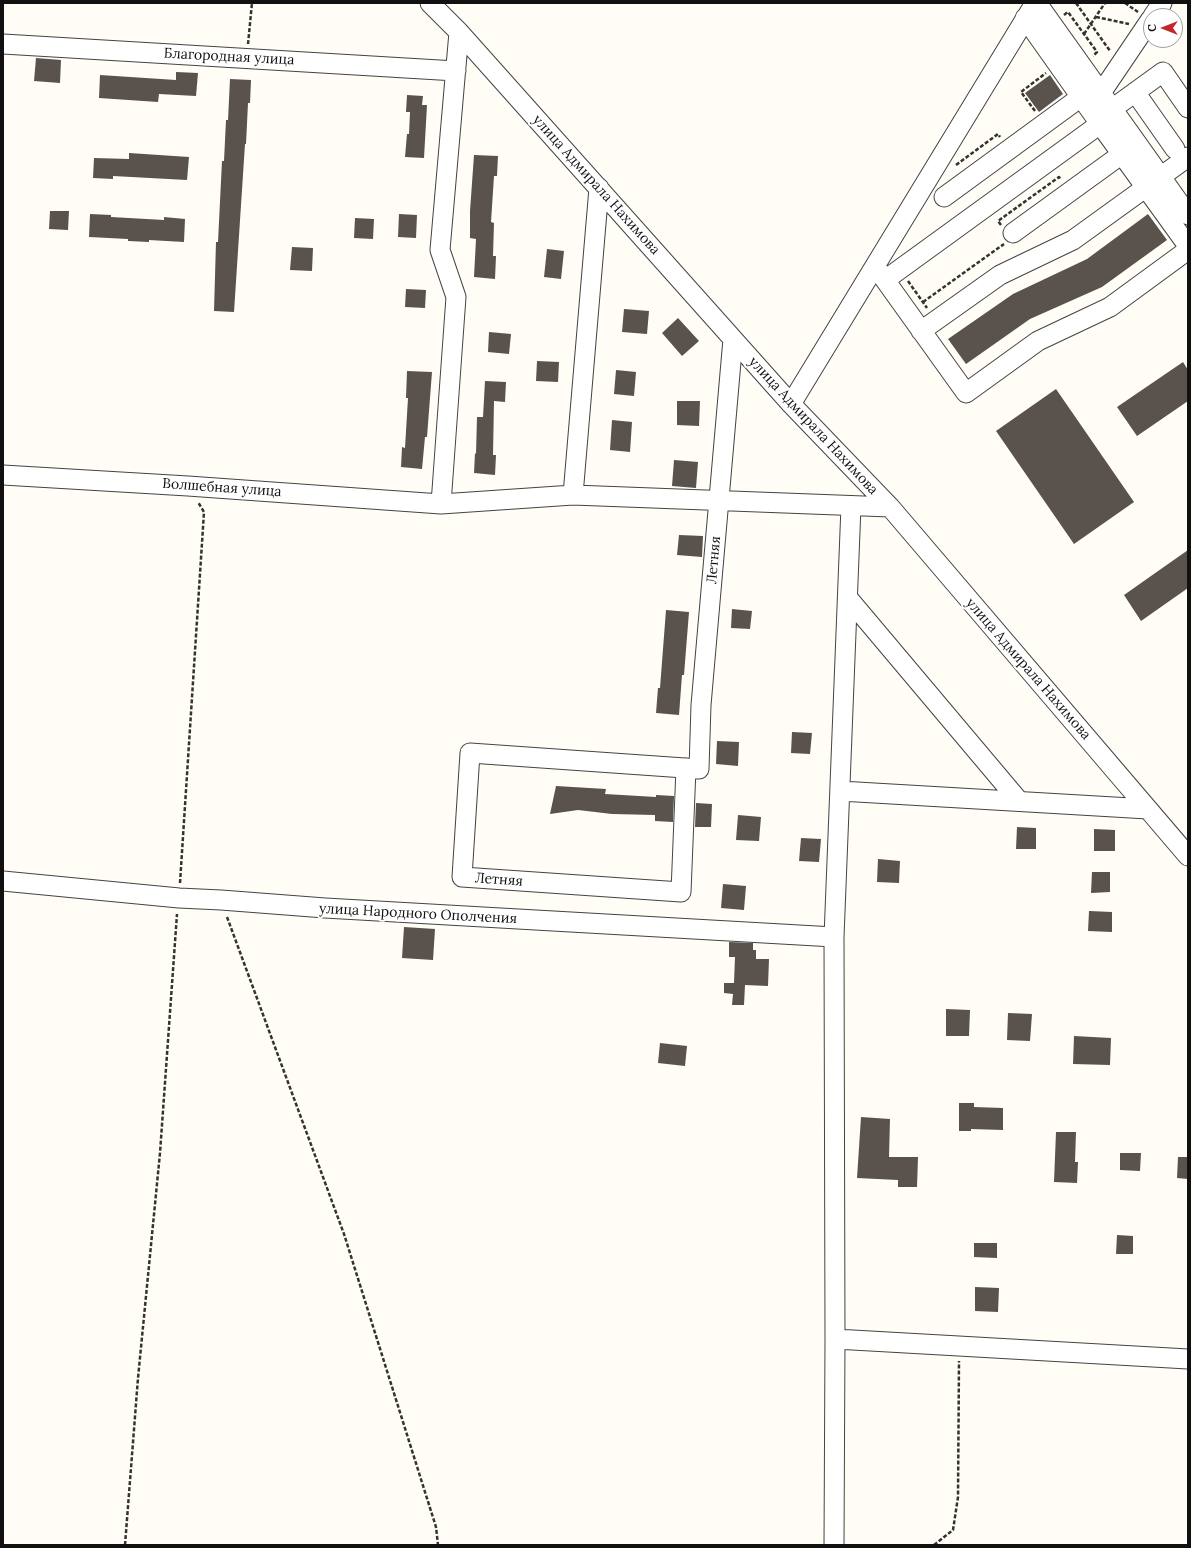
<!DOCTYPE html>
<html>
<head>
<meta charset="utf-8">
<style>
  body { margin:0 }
  #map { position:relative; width:1191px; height:1548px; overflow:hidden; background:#fffdf5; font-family:Lora,serif }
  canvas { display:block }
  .frame { position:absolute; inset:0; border:4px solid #111; pointer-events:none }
  .north { position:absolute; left:1143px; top:8px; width:40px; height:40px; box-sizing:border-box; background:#fff; border:1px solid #a0a0a0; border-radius:50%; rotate:270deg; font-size:11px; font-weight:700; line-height:16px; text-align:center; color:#111 }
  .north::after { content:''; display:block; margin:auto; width:14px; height:18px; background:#c4262e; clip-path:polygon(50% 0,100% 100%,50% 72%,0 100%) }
</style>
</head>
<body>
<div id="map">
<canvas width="1191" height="1548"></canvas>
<div class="frame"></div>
<div class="north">С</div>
</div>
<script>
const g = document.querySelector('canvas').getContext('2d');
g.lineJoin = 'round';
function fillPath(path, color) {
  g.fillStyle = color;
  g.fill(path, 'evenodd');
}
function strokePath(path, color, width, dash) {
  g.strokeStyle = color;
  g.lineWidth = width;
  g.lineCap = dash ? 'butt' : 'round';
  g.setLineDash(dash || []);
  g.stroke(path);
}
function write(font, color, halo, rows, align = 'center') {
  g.font = font + ' Lora,serif';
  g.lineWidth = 4;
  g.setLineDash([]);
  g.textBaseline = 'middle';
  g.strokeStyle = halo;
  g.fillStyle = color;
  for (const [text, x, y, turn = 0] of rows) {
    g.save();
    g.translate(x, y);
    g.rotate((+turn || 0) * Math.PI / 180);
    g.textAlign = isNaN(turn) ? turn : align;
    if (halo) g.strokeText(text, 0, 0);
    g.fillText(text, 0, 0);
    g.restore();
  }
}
fillPath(new Path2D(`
  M 36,58 L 61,60 L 60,83 L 34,81 Z
  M 176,72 L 198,73 L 196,96 L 159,94 L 158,102 L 99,98 L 100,75 L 176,80 Z
  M 1050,75 L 1063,94 L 1039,112 L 1025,93 Z
  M 230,79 L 251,80 L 250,103 L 248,103 L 246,144 L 245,144 L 234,312 L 214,311 L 216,242 L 218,242 L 222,161 L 224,161 L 226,120 L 228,120 Z
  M 407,95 L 423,96 L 422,105 L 427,105 L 424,158 L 405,157 L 407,134 L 409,134 L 410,112 L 406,112 Z
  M 129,153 L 189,157 L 187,180 L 113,176 L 113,179 L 93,178 L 94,158 L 129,159 Z
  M 474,155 L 498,156 L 497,176 L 494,176 L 491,222 L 494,223 L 493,256 L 496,256 L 495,279 L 474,277 L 476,239 L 470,238 L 470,211 Z
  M 50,211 L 69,211 L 68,230 L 49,229 Z
  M 90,214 L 111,215 L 111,217 L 164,220 L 164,217 L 185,219 L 184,242 L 149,240 L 149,242 L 128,241 L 128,239 L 89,237 Z
  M 399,214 L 417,215 L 416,238 L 398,237 Z
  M 1148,214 L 1167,240 L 1102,287 L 1030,319 L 966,364 L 948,339 L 1013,294 L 1087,259 Z
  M 355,218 L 374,219 L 373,239 L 354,238 Z
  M 292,247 L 313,248 L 312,271 L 290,270 Z
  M 547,249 L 564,251 L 561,279 L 544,277 Z
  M 406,289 L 426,290 L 425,308 L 405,307 Z
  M 624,309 L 649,311 L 647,334 L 622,332 Z
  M 678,318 L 699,341 L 682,356 L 662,333 Z
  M 489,332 L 511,334 L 509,354 L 488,352 Z
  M 537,361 L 559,362 L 558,382 L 536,381 Z
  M 1183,362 L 1188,370 L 1188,401 L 1137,436 L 1117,407 Z
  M 616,370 L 636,372 L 634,396 L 614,394 Z
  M 407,371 L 432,372 L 427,437 L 425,437 L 422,469 L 401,467 L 402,447 L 405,448 L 408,398 L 406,398 Z
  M 485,381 L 506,382 L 505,402 L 494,401 L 493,455 L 496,455 L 495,475 L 474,473 L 475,453 L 476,454 L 477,417 L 483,417 Z
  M 1056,389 L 1134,502 L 1074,544 L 996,431 Z
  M 677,401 L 700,401 L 699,426 L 677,425 Z
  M 612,420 L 632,422 L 630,452 L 610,450 Z
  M 674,460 L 698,462 L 696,488 L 672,486 Z
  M 679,535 L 703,536 L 702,557 L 677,555 Z
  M 1188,550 L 1188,588 L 1141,621 L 1124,595 Z
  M 732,609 L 752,611 L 750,629 L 731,628 Z
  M 666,610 L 689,612 L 684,675 L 682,675 L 679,715 L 656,713 L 658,688 L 660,688 Z
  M 792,732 L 812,733 L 810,754 L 791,753 Z
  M 717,741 L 739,742 L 738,766 L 716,764 Z
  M 556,786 L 606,789 L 605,794 L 656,797 L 656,795 L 674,796 L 673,822 L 655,821 L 655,815 L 612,814 L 578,810 L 550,814 Z
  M 696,803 L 712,804 L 711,827 L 695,827 Z
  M 738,815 L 761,817 L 759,841 L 736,840 Z
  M 1017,827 L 1036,828 L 1036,849 L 1016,849 Z
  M 1094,829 L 1115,830 L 1115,851 L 1094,851 Z
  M 801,838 L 821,839 L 819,862 L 799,861 Z
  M 878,859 L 900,861 L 899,883 L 877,882 Z
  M 1092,872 L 1110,872 L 1110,892 L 1091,893 Z
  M 723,884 L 746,886 L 744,910 L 721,908 Z
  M 1089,911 L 1112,912 L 1112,932 L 1088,931 Z
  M 404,927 L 435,929 L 433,960 L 402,958 Z
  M 729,942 L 753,943 L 753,950 L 756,950 L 756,959 L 769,959 L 768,986 L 745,985 L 744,1005 L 732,1005 L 733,994 L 724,993 L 724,983 L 734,983 L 735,957 L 729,957 Z
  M 946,1009 L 970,1010 L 969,1036 L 946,1036 Z
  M 1008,1013 L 1032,1014 L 1030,1041 L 1007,1040 Z
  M 1074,1036 L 1111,1038 L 1110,1065 L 1073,1064 Z
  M 660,1043 L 687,1046 L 685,1066 L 658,1063 Z
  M 959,1103 L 974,1103 L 974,1107 L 1003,1108 L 1003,1130 L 971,1129 L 971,1131 L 959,1131 Z
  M 861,1117 L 890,1119 L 889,1157 L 918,1157 L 917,1187 L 898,1187 L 898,1180 L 857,1178 Z
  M 1056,1132 L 1076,1132 L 1075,1162 L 1078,1162 L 1077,1183 L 1054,1182 Z
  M 1120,1153 L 1141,1153 L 1140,1171 L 1120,1170 Z
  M 1178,1157 L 1188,1157 L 1188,1179 L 1177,1178 Z
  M 1117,1235 L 1133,1236 L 1133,1254 L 1116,1254 Z
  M 974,1243 L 997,1243 L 997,1258 L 974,1257 Z
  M 975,1287 L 999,1288 L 998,1312 L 975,1311 Z`), '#5a524d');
const minor = new Path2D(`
  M 430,3 L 459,32 L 791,404 L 890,507 L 1188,856
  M 1037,3 L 1188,215
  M 1153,16 L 1162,3
  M 1025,18 L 1100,124
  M 3,44 L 456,71
  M 1135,92 L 1175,149
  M 1101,93 L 1151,19
  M 1112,109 L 1163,72 L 1188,108
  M 944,197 L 1096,86
  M 1013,233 L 1122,154
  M 875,266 L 966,393 L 1038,341 L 1110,307 L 1188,250
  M 885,280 L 1100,124 L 1188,246
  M 921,331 L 1000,275 L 1073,240 L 1188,157
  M 791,404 L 1035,3
  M 3,475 L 188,486 L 441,504 L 573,495 L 890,507
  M 573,495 L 599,188
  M 441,504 L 456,297 L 440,250 L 459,32
  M 848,598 L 1019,801
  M 686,768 L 681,892 L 462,877 L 470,753 L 699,769 L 701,705 L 733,339
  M 840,791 L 1148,809
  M 3,881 L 179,898 L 221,900 L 325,908 L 834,937
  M 835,1339 L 1188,1359
  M 834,1545 L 835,1339 L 834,937 L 851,506`);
strokePath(minor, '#444', 21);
strokePath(new Path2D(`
  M 1076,3 L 1110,51
  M 1125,3 L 1138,12
  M 1064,15 L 1068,12 L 1097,52 L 1093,56
  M 1096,17 L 1129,24
  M 1084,34 L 1105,3
  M 248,44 L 252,3
  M 1035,111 L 1021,92 L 1046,73
  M 956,165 L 998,134 L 1000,137
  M 1001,225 L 998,221 L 1059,177 L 1061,180
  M 908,281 L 927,308
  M 923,302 L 1004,244
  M 180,883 L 204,512 L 198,502
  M 227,917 L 344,1234 L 436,1527 L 438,1545
  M 125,1545 L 138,1378 L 160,1153 L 177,914
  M 934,1545 L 953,1530 L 958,1497 L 959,1361`), '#333', 2.5, [4, 2]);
strokePath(minor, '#fff', 19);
write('14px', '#111', '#fff', [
  ["Благородная улица",229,57,3],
  ["улица Адмирала Нахимова",596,185,48],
  ["улица Адмирала Нахимова",813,426,47],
  ["Волшебная улица",222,488,4],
  ["Летняя",714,560,-85],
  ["улица Адмирала Нахимова",1028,669,49],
  ["Летняя",499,880,4],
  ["улица Народного Ополчения",418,914,3]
]);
</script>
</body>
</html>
